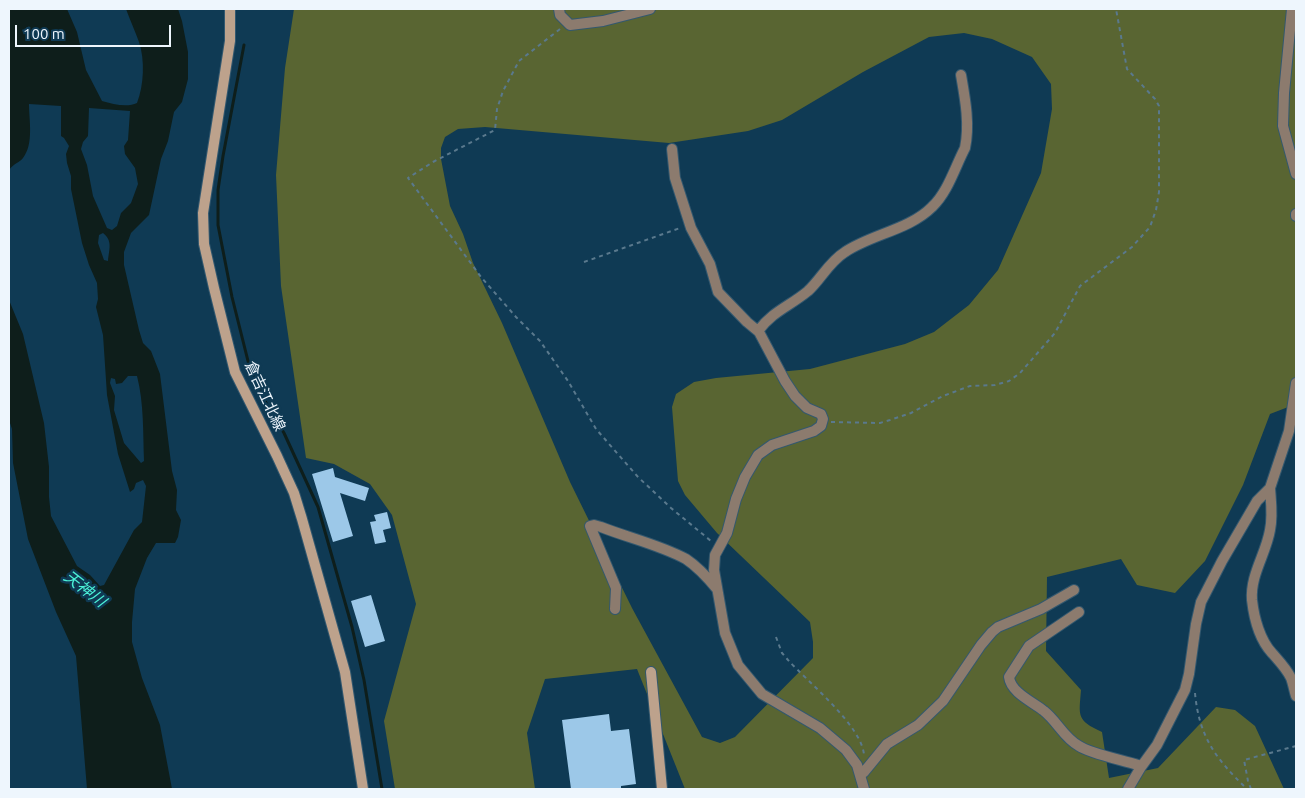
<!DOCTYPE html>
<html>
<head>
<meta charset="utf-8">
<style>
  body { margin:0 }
  #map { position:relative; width:1305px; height:798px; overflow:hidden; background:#0f3a54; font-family:Ubuntu,sans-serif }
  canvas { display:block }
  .frame { position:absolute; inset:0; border:10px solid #eef6fd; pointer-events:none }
  .scale { position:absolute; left:15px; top:25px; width:156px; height:22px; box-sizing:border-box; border:2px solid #eef6fd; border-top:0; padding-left:6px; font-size:15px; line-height:18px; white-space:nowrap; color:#eef6fd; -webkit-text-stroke:4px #0f3a54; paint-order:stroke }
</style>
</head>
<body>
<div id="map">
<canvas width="1305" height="798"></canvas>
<div class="frame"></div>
<div class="scale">100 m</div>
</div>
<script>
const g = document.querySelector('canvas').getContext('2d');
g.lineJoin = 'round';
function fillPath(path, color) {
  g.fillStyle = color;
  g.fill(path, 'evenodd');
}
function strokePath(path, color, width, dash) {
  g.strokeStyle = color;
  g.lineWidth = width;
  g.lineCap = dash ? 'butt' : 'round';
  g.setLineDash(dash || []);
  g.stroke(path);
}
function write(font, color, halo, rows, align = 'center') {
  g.font = font + ' Ubuntu,"Noto Sans JP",sans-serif';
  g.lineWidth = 5;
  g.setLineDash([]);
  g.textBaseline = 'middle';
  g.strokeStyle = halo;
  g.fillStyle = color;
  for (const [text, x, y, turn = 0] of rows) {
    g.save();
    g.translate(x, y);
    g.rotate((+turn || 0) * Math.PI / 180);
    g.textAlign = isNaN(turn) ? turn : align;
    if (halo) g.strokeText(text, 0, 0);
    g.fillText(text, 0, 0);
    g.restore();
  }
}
fillPath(new Path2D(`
  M 294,9 L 1296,9 L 1296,404 L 1270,414 L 1243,485 L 1205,561 L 1175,593 L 1137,585 L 1121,559 L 1047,577 L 1046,651 L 1081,690 C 1079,716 1076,720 1102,732 L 1109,778 L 1158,768 L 1216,707 L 1235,710 L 1255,726 L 1284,789 L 685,789 L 637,669 L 545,679 L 527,733 L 535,789 L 395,789 L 384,721 L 416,604 L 392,515 L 370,484 L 334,464 L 306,458 L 281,286 L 276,175 L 285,68 ZM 964,33 L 992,39 L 1032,57 L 1051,84 L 1052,109 L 1041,173 L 998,270 L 969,305 L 934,332 L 905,344 L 810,369 L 716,378 L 694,382 L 676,394 L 672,407 L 678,481 L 685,495 L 717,533 L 810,622 L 813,642 L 813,658 L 735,737 L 720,743 L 702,737 L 632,608 L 570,482 L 502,323 L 473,263 L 463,234 L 450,206 L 441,159 L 441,148 L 445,137 L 458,129 L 485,127 L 669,143 L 748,131 L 782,120 L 863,72 L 929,37 Z`), '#596532');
fillPath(new Path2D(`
  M 9,9 L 67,9 L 77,32 L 86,70 L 102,101 C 113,104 127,108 137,103 C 144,85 145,60 139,42 C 135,31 130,20 126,9 L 178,9 L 182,21 L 188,52 L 188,79 L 182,102 L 174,112 L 168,141 L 161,159 L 149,215 L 131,233 L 124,252 L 124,265 L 139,330 L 143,343 L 151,351 L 160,374 L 172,471 L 177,490 L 176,510 L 181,520 L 178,537 L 175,543 L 156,543 L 147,558 L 135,589 L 132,622 L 132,642 L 142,678 L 160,725 L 172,789 L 87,789 L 76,656 L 56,612 L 28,539 L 13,463 L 12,429 L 9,420 L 9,300 L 23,334 L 44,423 L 49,467 L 49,497 L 51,516 L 77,566 L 90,575 L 100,586 L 104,585 L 134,530 L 142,522 L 146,486 L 143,480 L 136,483 L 134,489 L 130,492 L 118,454 L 107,395 L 103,335 L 96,307 L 98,299 L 97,283 L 89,265 L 82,243 L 71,189 L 71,176 L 67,163 L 66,154 L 69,146 L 64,138 L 61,136 L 61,106 L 29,104 C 29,120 34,144 23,158 C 19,163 14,163 9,170 ZM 89,108 L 130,111 L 128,140 L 124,146 L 125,154 L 135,168 L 138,184 L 131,203 L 121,213 L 117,226 L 112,230 L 107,228 L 93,196 L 87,165 L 81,149 L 83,142 L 88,136 ZM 103,233 C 113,241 109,249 108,261 L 104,260 L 98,243 L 99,235 ZM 128,376 L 137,376 C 144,403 143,433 144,461 L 141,463 L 124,443 L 114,410 L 115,396 L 110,383 L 111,378 L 115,379 L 116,384 L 122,383 Z`), '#0e1e1b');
strokePath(new Path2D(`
  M 244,45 L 223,156 L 218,190 L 218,225 L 232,297 L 249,365 L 266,403 L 284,433 L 318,507 L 352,627 L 364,680 L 382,789`), '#0e1e1b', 3);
fillPath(new Path2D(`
  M 333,468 L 335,477 L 369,488 L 365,501 L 340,493 L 353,536 L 333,542 L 312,474 Z
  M 387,512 L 391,528 L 383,530 L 386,542 L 375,544 L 370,522 L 376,521 L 374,515 Z
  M 371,595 L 385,641 L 365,647 L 351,601 Z
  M 609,714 L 611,731 L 629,729 L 636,784 L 621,786 L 621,789 L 571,789 L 562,720 Z`), '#9cc8e8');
const street = new Path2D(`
  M 559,9 L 560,15 L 570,25 L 603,21 L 650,9
  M 1292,9 L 1284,93 L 1283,126 L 1296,174
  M 672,149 L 675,178 L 691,228 L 710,264 L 718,292 L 747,322 L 759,332 L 785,381 L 795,396 L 807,408 L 821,414 L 823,419 L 821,426 L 814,431 L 772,445 L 758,455 L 745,477 L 736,499 L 727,533 L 715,555 L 714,570 L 725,633 L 738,665 L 762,694 L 820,728 L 846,750 L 857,765 L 864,789
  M 1296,214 L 1296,216
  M 758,331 C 773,311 790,306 808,291 C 821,279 829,262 845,252 C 872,234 909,230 932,207 C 948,192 955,167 965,148 C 970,124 965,98 961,75
  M 1270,488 C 1271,502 1273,516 1270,530 C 1266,554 1250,575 1252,600 C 1254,618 1260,640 1272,653 C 1279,661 1286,668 1291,678 C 1293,683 1294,690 1296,696
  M 615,609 L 616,588 L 590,526 L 594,525 L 601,527 C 629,538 660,545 686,559 C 698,567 708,578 717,589
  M 1079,612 L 1029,646 L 1009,677 C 1011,693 1033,702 1044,711 C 1057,721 1064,738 1079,746 C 1091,754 1123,760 1138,765 L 1141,767
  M 861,774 L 864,772 L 887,744 L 918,725 L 943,701 L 981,645 L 992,632 L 998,627 L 1041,609 L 1074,590
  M 1128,789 L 1141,767 L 1157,745 L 1185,690 L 1189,674 L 1196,624 L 1201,602 L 1222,561 L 1257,501 L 1270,488 L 1289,431 L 1296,383`);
const secondary = new Path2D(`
  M 230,9 L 230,41 L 203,213 L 204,244 L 214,288 L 235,372 L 277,456 L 294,493 L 302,519 L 345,672 L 363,789
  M 651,672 L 662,789`);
strokePath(street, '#33586f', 12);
strokePath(secondary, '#33586f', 12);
strokePath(new Path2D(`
  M 560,29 L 519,61 L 503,91 L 497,109 L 495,130 L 433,162 L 408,178 L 481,277 L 516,317 L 540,341 L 568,381 L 596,429 L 638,477 L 671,508 L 711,541
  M 584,262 L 680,228
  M 831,422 L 880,423 L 890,420 L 911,413 L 943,396 L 970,386 L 995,385 L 1009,381 L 1020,373 L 1055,333 L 1080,286 L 1132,247 L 1150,227 L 1156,210 L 1159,192 L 1159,106 L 1155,99 L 1127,69 L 1116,9
  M 776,637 L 782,653 L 788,660 C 808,682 862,726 864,755
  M 1195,693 C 1199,737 1216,759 1247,789
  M 1251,789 L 1248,781 L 1244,760 L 1296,746`), '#5a798d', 2, [4, 4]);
strokePath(street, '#8c7b6e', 10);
strokePath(secondary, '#bda28c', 10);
write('15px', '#eef6fd', '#0f3a54', [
  ["倉吉江北線",265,396,65]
]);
write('italic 16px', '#4bf1d7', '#0f3a54', [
  ["天神川",85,589,38]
]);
</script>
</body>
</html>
